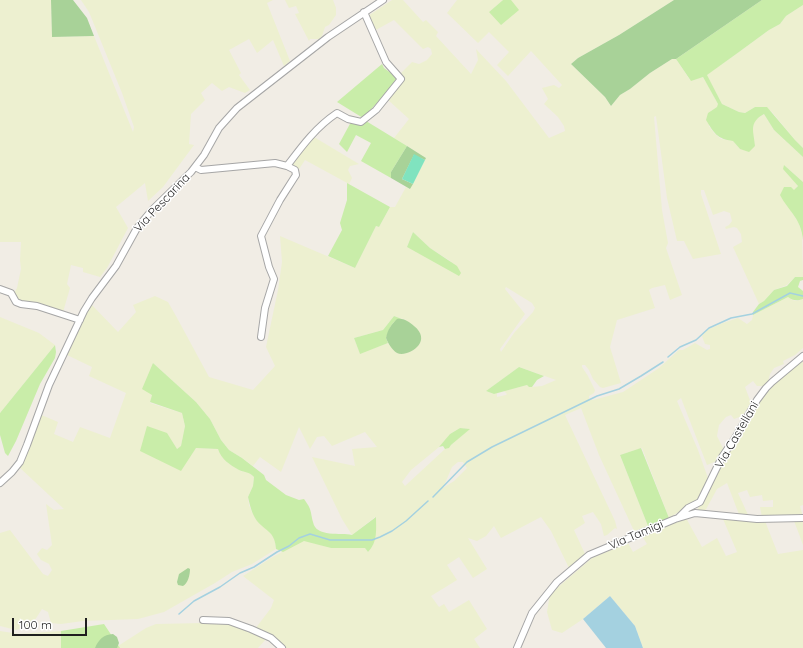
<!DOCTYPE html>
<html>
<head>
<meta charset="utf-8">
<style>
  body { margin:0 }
  #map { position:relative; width:803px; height:648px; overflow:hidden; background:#f1ede5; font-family:Quicksand,sans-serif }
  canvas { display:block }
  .scale { position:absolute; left:12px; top:618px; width:75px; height:18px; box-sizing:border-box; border:2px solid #1f1f1f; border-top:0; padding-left:5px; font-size:12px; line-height:14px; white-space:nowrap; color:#1f1f1f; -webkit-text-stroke:3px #fff; paint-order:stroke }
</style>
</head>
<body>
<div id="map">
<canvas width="803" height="648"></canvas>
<div class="scale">100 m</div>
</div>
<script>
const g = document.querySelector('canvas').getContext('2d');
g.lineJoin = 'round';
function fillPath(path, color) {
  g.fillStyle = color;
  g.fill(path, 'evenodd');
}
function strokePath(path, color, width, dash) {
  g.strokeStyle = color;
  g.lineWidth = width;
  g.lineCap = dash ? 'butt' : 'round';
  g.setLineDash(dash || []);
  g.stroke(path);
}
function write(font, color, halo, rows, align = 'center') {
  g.font = font + ' Quicksand,sans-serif';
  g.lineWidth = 3;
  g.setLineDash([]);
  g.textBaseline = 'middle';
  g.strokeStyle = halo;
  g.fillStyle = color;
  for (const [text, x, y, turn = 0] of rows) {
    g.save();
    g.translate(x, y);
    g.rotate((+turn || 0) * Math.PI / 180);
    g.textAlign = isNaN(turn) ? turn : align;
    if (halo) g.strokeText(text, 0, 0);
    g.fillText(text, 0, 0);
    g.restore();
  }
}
fillPath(new Path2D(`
  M 0,0 L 51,0 L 52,37 L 94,36 L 133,132 L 134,127 L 122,93 L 89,12 L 81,0 L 273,0 L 267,3 L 290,61 L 284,66 L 273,40 L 257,53 L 249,39 L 229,50 L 241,73 L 239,75 L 250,90 L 245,93 L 229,87 L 222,91 L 212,83 L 201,93 L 205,100 L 191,114 L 189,144 L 194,145 L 163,187 L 148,201 L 145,183 L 116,207 L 128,228 L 107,268 L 100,277 L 83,272 L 83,268 L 71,265 L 67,284 L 70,288 L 63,312 L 18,300 L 14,293 L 17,288 L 21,269 L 20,260 L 21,242 L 0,242 Z
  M 285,0 L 333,0 L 336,8 L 336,15 L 329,25 L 325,27 L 322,36 L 319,39 L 310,39 L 309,41 L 295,14 L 299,13 L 296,6 L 289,8 Z
  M 392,0 L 403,0 L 423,22 L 426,20 L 438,32 L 436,36 L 471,74 L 478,60 L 476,49 L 506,81 L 549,138 L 565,131 L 564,126 L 558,117 L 544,104 L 548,99 L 542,88 L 554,85 L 559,88 L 562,85 L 531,51 L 508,76 L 497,65 L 509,52 L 489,32 L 478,43 L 447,13 L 457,0 L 503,0 L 489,12 L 511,0 L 674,0 L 619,35 L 578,58 L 571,64 L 605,97 L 611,106 L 620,95 L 630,89 L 650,73 L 672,59 L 676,59 L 690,80 L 703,77 L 712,92 L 718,104 L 718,107 L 711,111 L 709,126 L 714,133 L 721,139 L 733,141 L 740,149 L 755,146 L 752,129 L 754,121 L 764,114 L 774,130 L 803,157 L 803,182 L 784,165 L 798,185 L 795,190 L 789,208 L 799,223 L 802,234 L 803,277 L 795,277 L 787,285 L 774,290 L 764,301 L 759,304 L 733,247 L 742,242 L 741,234 L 737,228 L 734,227 L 726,229 L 725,227 L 729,225 L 732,221 L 730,213 L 724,211 L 713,215 L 704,190 L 701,190 L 701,194 L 721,254 L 693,259 L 684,241 L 677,241 L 667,198 L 656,116 L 654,117 L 662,210 L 668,243 L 666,248 L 682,295 L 670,300 L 665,285 L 652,288 L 649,290 L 655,308 L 617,320 L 610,347 L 621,383 L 603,388 L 600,387 L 593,379 L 589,370 L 585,365 L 582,365 L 582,367 L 588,376 L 595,390 L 594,393 L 589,396 L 589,399 L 593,400 L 623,392 L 659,368 L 679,350 L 683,350 L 695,343 L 707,350 L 710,349 L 710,345 L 705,344 L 703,339 L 702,336 L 707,330 L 720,324 L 738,318 L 747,324 L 752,320 L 753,315 L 788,297 L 792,300 L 797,301 L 803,299 L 803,348 L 795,355 L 783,361 L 784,364 L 774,368 L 770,374 L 768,382 L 764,386 L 757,386 L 753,381 L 745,387 L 751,403 L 742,416 L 734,419 L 731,415 L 726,417 L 719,425 L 717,436 L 724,450 L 719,460 L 707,465 L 681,398 L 677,401 L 698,450 L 708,478 L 699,499 L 669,518 L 642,448 L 620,455 L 648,526 L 641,530 L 634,531 L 599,455 L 581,408 L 565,415 L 615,521 L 617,529 L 615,528 L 607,535 L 604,536 L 601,524 L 593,512 L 582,516 L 585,523 L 574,530 L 585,554 L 569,568 L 551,531 L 541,517 L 501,538 L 494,526 L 486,536 L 477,541 L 468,538 L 487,569 L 473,578 L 459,557 L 447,565 L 457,580 L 431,596 L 439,607 L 444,604 L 449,612 L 469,600 L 487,629 L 474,639 L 480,648 L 284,648 L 255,629 L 271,608 L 274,600 L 243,576 L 271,558 L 304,540 L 331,548 L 365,548 L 368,552 L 375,517 L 352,535 L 342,519 L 312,457 L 355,466 L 352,449 L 377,447 L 365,432 L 332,446 L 324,436 L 317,437 L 310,449 L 299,427 L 281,472 L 260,457 L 253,466 L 242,458 L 229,450 L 221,440 L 210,419 L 196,402 L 153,363 L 152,395 L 150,403 L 182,413 L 185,426 L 181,447 L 177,449 L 140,451 L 189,457 L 196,448 L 218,449 L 227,462 L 241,471 L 249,472 L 254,477 L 253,486 L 248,497 L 249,505 L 252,512 L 264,527 L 271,533 L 275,540 L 276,549 L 252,564 L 232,572 L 215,583 L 164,612 L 138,619 L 83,621 L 61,624 L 51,623 L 48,612 L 42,609 L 31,626 L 16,630 L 0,626 L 0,533 L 10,530 L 43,574 L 48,576 L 52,570 L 49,564 L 41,560 L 37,554 L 42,548 L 47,550 L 52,545 L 46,504 L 54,510 L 64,509 L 19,467 L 39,414 L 58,422 L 54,434 L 73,442 L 80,427 L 110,438 L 126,393 L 89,376 L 92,367 L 67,355 L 91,304 L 118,332 L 136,312 L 133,305 L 155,296 L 168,302 L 176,316 L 209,377 L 253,390 L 275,366 L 266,347 L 278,290 L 282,262 L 280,236 L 355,268 L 376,226 L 379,227 L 390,207 L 395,207 L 406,187 L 410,189 L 426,158 L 394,138 L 409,119 L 387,99 L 404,78 L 399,75 L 412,62 L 419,64 L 427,60 L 432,54 L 431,49 L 428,47 L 423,49 L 394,20 L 374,31 L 368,16 ZM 413,232 L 430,248 L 452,262 L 407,247 ZM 506,287 L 532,303 L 535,308 L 533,312 L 514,333 L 501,352 L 500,349 L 525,314 L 505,289 ZM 394,316 L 406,320 L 403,354 L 397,353 L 388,343 L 360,353 L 354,338 L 383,330 ZM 519,367 L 556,380 L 542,386 L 532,387 L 527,385 L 504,391 L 507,394 L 506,395 L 497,397 L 497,393 L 494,394 L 486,391 ZM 460,428 L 469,429 L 451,445 L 449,448 L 445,449 L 405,486 L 402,482 L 411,470 L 444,443 L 450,434 ZM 458,462 L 463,462 L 467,468 L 454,481 L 443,488 L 452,467 Z
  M 803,5 L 803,148 L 795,140 L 772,112 L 764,107 L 761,108 L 755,107 L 745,113 L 739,112 L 722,104 L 706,75 L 739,52 L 769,30 L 780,24 L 786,16 Z
  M 314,137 L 359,164 L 350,166 L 348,170 L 352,178 L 349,184 L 305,160 L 299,169 L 291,164 Z
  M 0,317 L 39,333 L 55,345 L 0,413 Z
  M 803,362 L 803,505 L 800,506 L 803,517 L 762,517 L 760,507 L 773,507 L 773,500 L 763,501 L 762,495 L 750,497 L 747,490 L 738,493 L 749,517 L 740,517 L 727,483 L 717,489 L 704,513 L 696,513 L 723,458 L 755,408 L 770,388 L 798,363 Z
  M 686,518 L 702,547 L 717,538 L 726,556 L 737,552 L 723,519 L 765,521 L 778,554 L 803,550 L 803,648 L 643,648 L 635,626 L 610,596 L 583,619 L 562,633 L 552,630 L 547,612 L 550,594 L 592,558 L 628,543 L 633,552 L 647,544 L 642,536 Z
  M 794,521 L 803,521 L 803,545 L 799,534 Z
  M 204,623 L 229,624 L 267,638 L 258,648 L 120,648 L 118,646 L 146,628 L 156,624 Z
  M 0,631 L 19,634 L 61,631 L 61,648 L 0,648 Z`), '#edf0d0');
fillPath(new Path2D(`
  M 503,0 L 511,0 L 519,10 L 501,25 L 489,12 Z
  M 762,0 L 803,0 L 803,5 L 786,16 L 780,24 L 769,30 L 739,52 L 707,75 L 722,104 L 739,112 L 745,113 L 755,107 L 767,107 L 795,140 L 803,148 L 803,157 L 774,130 L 764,114 C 748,123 754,131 755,146 L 749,152 L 740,149 L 733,141 C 717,139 714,133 706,120 L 708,113 L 717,107 L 718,104 L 703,77 L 691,81 L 676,59 Z
  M 382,64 L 384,68 L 399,79 L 363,118 L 337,102 Z
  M 366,121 L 407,146 L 391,172 L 391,178 L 361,161 L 371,143 L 356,135 L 347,152 L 339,144 L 351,122 Z
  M 784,165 L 803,182 L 803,240 C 801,218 789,212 780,195 L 784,187 L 791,187 L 794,190 L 798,186 L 783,169 Z
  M 347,183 L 390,207 L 379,227 L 376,226 L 355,268 L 328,256 L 342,230 L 340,223 L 347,200 Z
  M 413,232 L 430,248 L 457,266 L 461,273 L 459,276 L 407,247 Z
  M 795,277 L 803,277 L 803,280 L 800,281 L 798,287 L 803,291 L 803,299 C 797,301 793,301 788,297 L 753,315 L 753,312 L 759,304 L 764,301 L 774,290 L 787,286 Z
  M 394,316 L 402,319 C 391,320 390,329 386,338 L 388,343 L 360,354 L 354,338 L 383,330 Z
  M 55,345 L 56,352 L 55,358 L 40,384 L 16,441 L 8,456 L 5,453 L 0,435 L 0,413 Z
  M 153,363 L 196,402 L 210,419 L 221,440 L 229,450 L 242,458 L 264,475 L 266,480 L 286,495 L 299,500 L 304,499 C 312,510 310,510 313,522 C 316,538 341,532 352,535 L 376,517 C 376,529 378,542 368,552 L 365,548 L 331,548 L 304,541 L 283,552 L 276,549 C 275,532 267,532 257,521 C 252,514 250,506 248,497 L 253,486 L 254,477 C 248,471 246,473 239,470 C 230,465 221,459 218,449 L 196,448 L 181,471 L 140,451 L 147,426 L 167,433 L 177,449 L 181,446 L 185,426 L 182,413 L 150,402 L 152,395 L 142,389 Z
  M 519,367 L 544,376 L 537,380 L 532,387 L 529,387 L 527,385 L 494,394 L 486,391 Z
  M 460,428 L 470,429 L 451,445 L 449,448 L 445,449 L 443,446 L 439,447 L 450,434 Z
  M 641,448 L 669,518 L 648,526 L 620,455 Z
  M 104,624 L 120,648 L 61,648 L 61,631 Z`), '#c9eda9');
fillPath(new Path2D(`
  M 51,0 L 73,0 L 87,18 L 94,36 L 52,37 Z
  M 674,0 L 762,0 L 676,59 L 672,59 L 650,73 L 630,89 L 620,95 L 611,106 L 605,97 L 571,64 L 578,58 L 619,35 Z
  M 407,146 L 426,158 L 425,160 L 414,155 L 402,179 L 413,184 L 410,189 L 391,178 L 391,172 Z
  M 397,319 C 404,318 409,322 414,326 C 434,342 407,358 397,353 C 392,350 388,343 386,338 C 388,329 391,325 397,319 Z
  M 188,568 L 190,569 C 190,575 188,583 183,586 L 178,585 L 177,582 L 179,574 Z
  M 113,634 L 117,637 L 119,643 L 117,648 L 95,648 C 99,639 103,635 113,634 Z`), '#a8d298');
fillPath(new Path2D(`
  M 414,154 L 425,160 L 413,184 L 402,179 Z`), '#80e3bf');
fillPath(new Path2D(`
  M 610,596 L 635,626 L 643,648 L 606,648 L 583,619 Z`), '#a4d1e0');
strokePath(new Path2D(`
  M 668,357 L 680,347 L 696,340 L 709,328 L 731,318 L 752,314 L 790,293 L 803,296
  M 433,497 L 467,462 L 492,447 L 597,396 L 619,389 L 641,376 L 663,362
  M 179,614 L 194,601 L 220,587 L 240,573 L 254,567 L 277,552 L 289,546 L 299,538 L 310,534 L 330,540 L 372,540 L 380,537 L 392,531 L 406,521 L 428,501`), '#a4d1e0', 1.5);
const minor = new Path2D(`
  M 287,166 C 302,146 316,127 337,113 L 348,119 L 361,122 L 376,110 L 401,79 L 386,62 L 364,12
  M 195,167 L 201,170 L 275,163 L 287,166 L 295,170 L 296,175 L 294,178 L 280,200 L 261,236 L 269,267 L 274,279 L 265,308 L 261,337
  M 0,289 L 11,293 L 16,302 L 21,304 L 37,306 L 80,320
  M 0,483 L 12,472 L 20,462 L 27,445 L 49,385 L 84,311 L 92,298 L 116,266 L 137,228 L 152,210 L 191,172 L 204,155 L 219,128 L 237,108 L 328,37 L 383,0
  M 678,518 L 688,508 L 700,502 L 722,457 L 735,438 L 757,400 L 766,388 L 772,382 L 803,356
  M 203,620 L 229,621 L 251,629 L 271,638 L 282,648
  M 517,648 L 532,613 L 557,582 L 589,555 L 675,519 L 695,513 L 757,519 L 803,518`);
strokePath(minor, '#a6a6a6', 8);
strokePath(minor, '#fff', 6);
write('12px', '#1f1f1f', '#fff', [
  ["Via Pescarina",162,203,-47],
  ["Via Castellani",737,435,-60],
  ["Via Tamigi",636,535,-23]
]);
</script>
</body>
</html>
